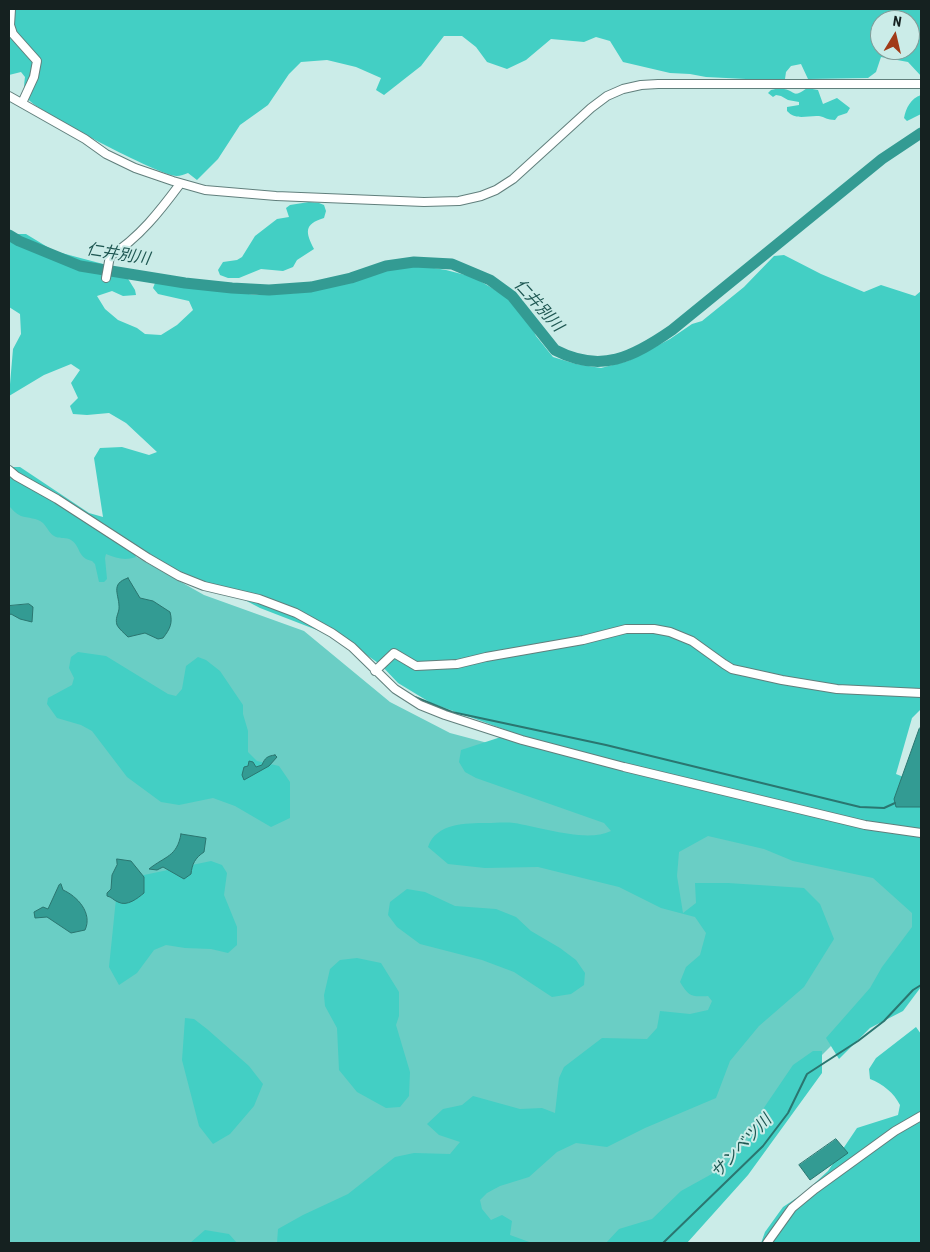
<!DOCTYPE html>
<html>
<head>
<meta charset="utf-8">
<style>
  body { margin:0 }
  #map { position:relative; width:930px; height:1252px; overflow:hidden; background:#cbece8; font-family:"Roboto Condensed",sans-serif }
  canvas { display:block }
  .frame { position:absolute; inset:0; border:10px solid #152120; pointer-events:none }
  .north { position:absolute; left:870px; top:10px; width:50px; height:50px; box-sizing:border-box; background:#cbece8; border:1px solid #829b98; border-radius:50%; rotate:9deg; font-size:14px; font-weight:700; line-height:20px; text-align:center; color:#152120 }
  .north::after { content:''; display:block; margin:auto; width:18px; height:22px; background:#a13b18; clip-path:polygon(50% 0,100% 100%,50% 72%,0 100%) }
</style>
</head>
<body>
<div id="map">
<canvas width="930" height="1252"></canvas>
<div class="frame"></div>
<div class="north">N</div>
</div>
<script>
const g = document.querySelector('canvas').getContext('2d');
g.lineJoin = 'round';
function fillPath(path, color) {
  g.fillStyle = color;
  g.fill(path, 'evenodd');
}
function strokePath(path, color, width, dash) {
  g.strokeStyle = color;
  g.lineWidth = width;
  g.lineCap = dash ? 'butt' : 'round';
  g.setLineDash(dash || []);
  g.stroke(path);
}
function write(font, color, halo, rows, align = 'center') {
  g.font = font + ' "Roboto Condensed","Noto Sans JP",sans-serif';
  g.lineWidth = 4;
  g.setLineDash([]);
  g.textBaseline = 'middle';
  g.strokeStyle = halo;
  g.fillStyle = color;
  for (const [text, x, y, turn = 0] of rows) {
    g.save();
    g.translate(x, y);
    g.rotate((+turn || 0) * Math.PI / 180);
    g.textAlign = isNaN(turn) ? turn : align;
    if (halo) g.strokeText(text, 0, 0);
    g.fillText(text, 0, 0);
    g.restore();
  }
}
fillPath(new Path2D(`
  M 9,479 L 128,552 L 204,595 L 304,631 L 390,702 L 450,733 L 684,795 L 921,853 L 921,942 L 868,1009 L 809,1068 L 754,1146 L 622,1243 L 9,1243 Z`), '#6acec5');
fillPath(new Path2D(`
  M 9,9 L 921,9 L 921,76 L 908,62 L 881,57 L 876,72 L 868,78 L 808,79 L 801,64 L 791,66 L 786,72 L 785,79 L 766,80 L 706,77 L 690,74 L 670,73 L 623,62 L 610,41 L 596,37 L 584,42 L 551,39 L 526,60 L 507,69 L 487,62 L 476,47 L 462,36 L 444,36 L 421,66 L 384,95 L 376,90 L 381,78 L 356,67 L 327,60 L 301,62 L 289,74 L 268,105 L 240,125 L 218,159 L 197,180 L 188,173 C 185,174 180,176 177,176 C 162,177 36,111 28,99 C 23,92 24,85 25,77 L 21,72 L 9,75 ZM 880,20 L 910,20 L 910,50 L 880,50 Z
  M 807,88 L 818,90 L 823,104 L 837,98 L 850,108 L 847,113 L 838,116 L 835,120 C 827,120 825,117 819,116 C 808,115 796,121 787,111 L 787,107 L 799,105 L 799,102 L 788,100 L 781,96 L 776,95 L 773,97 L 768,93 L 771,90 C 775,89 780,88 784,89 C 796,91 792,99 807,88 Z
  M 921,95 L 921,114 L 907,121 L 904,118 C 906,108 911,98 921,95 Z
  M 309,202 L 319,203 L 324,205 L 326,211 L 324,218 C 303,224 306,233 314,249 L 297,260 L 293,267 L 283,271 L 261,269 L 239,278 L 228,278 L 220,275 L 218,270 L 223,262 L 237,260 L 242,257 L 255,236 L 277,219 L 289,217 L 286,208 L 290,205 Z
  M 9,230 L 15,234 L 26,234 L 54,251 L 122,269 L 135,290 L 136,295 L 123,296 L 112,291 L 97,296 L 105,309 L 118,320 L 137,328 L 145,334 L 161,335 L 177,325 L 193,310 L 189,301 L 158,294 L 153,288 L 155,283 L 257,295 L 296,293 L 329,287 L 351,275 L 394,267 L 422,266 L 446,270 L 473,277 L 516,302 L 530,323 L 536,336 L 553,357 L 576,364 L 601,368 L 628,361 L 670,339 L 692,324 L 702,321 L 744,287 L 774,256 L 784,255 L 821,274 L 864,292 L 881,285 L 915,296 L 921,291 L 921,709 L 912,718 L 896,774 L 906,778 L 921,800 L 921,987 L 903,1011 L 870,1028 L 839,1059 L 826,1038 L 870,988 L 882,967 L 912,927 L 912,913 L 873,878 L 793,861 L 764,849 L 708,836 L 679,852 L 677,876 L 683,913 L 696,903 L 695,883 L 728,883 L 804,888 L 820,904 L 834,939 L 804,987 L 759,1026 L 730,1061 L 716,1098 L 645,1128 L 607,1147 L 576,1143 L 557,1152 L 529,1177 L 500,1186 L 487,1193 L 480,1200 L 482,1209 L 491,1220 L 502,1215 L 512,1221 L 510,1235 L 532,1243 L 277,1243 L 278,1229 L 303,1215 L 348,1194 L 395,1157 L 414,1153 L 450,1154 L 460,1142 L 439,1135 L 427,1124 L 443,1109 L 462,1105 L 473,1096 L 520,1109 L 542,1108 L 555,1113 L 559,1078 L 564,1067 L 602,1038 L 647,1039 L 657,1028 L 660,1011 L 690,1014 L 708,1010 L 712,1001 L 708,996 C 692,997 689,997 680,982 L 686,967 L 700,955 L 706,933 L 695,917 L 661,908 L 619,887 L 538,867 L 485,868 L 448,864 L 428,847 C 436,823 466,823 487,823 C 495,823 505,822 514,823 C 541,827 586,843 611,831 L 604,823 L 476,778 L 465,772 L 459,762 L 461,750 L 504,736 L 506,730 L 431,703 L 398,683 L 381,665 L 348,642 L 260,608 L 218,586 L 185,577 L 133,551 L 136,557 C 124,561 117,558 106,554 L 105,558 L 107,579 L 104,582 L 99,582 L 95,564 L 92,561 C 77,558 81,546 71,540 C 66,537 61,539 56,537 C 49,534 48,528 43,523 C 37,518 28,518 21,516 C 16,514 12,509 9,506 L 9,465 L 12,467 L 20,467 L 89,513 L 103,517 L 94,458 L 100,448 L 122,447 L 149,455 L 157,452 L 126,423 L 109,413 L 87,415 L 73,414 L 70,406 L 78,398 L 71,383 L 80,370 L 71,364 L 44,375 L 9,396 L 13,349 L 21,334 L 20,314 L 9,307 Z
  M 78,652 L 106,656 L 168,694 L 176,696 L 182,689 L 186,666 L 198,657 L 206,660 L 220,671 L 243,705 L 243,714 L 248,731 L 248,752 L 257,761 L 279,766 L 290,782 L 290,818 L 271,827 L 235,806 L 213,798 L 179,805 L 161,802 L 127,777 L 92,731 L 81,725 L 57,718 L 47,704 L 48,698 L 72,685 L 74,678 L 69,668 L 71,657 Z
  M 211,861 L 222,865 L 227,873 L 224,895 L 237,927 L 237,945 L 228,953 L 211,949 L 185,948 L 166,945 L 154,950 L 137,973 L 119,985 L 109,967 L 117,889 L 144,875 Z
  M 407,889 L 425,892 L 455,906 L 496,909 L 516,917 L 531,931 L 560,948 L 576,960 L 585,973 L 584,985 L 571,994 L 552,997 L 514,972 L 482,960 L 420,944 L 397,927 L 388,915 L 390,902 Z
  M 357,958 L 381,963 L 399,992 L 399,1016 L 396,1025 L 410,1072 L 409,1096 L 400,1107 L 386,1108 L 357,1092 L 339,1070 L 337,1028 L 325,1006 L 324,995 L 330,969 L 340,960 Z
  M 185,1018 L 194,1019 L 207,1029 L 249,1066 L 263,1084 L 254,1106 L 230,1134 L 213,1144 L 199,1126 L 182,1060 Z
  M 916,1027 L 921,1034 L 921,1243 L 761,1243 L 765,1232 L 783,1207 L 804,1193 L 828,1171 L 857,1128 L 898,1115 L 900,1105 C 894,1093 883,1084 870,1079 L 869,1069 L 876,1058 Z
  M 813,1051 L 822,1051 L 822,1073 L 748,1175 L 687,1243 L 606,1243 L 619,1229 L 652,1219 L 681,1191 L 719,1170 L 748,1141 L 757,1118 L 793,1065 Z
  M 205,1230 L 229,1234 L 237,1243 L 190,1243 Z`), '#43cfc4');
const water = new Path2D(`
  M 128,578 L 140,598 L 153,601 L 170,612 C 173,623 170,629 163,638 L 158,639 L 145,633 L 128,637 C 124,633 119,629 117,625 C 115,618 118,615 119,609 C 120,595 109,584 128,578 Z
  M 29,604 L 33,607 L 32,622 L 20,619 L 11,614 L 9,615 L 9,606 Z
  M 921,727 L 921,807 L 896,807 L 894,799 L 919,729 Z
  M 275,755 L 277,757 L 269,766 L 244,780 L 242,775 L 244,767 L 248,766 L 249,761 L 253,762 L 256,767 L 262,765 C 265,758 267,756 275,755 Z
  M 181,834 L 206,838 L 204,852 C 195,858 192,864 191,874 L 184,879 L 163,867 L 157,870 L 149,869 C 165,856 177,857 181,834 Z
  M 117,859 L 131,861 L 144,877 L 144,893 C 138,898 127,907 118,902 C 113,900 112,897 107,896 L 107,893 L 111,889 L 112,875 L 117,865 Z
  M 61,884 L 63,890 C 77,896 93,913 85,930 L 71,933 L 47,917 L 35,918 L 34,912 L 43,907 L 48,909 L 59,885 Z
  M 836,1139 L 848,1153 L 810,1180 L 799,1165 Z`);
fillPath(water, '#339b93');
strokePath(water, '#2a7670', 1);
strokePath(new Path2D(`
  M 415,697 L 452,712 L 606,745 L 860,807 L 884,808 L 895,803
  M 663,1243 L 763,1146 L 788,1113 L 807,1074 L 858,1041 L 884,1021 L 913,990 L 921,985`), '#2a7670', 2);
strokePath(new Path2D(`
  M 9,235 L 19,241 L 80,266 L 185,283 L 232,288 L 269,290 L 311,287 L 351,278 L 386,266 L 414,262 L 452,264 L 490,280 L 512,296 L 555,350 C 601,374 633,357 672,330 L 882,159 L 921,133`), '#339b93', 11);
const minor = new Path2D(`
  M 11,9 L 10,25 L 13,34 L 37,61 L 34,77 L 22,103
  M 9,96 L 85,139 L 106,154 L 135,168 L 173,181 L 205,190 L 276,196 L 424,202 L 459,201 L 481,196 L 496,190 L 513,179 L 591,108 L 607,96 L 623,89 L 641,85 L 658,84 L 921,84
  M 106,278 L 110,256 C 139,238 160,211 180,184
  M 9,470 L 16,476 L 57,499 L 148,558 L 179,576 L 204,586 L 259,599 L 296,613 L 332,633 L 352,647 L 395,689 L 420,705 L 445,715 L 522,740 L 624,767 L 865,825 L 921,833
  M 375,671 L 394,653 L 416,666 L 457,664 L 486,657 L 583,640 L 626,629 L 654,629 L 670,632 L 692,641 L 724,664 L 732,669 L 746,672 L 782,680 L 837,689 L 921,693
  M 767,1243 L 792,1208 L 815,1189 L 895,1131 L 921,1116`);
strokePath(minor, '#617f7c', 10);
strokePath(minor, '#fff', 8);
write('italic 16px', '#1e5752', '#cbece8', [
  ["仁井別川",118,255,9],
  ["仁井別川",538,306,48],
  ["サンベツ川",742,1147,-47]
]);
</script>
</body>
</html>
